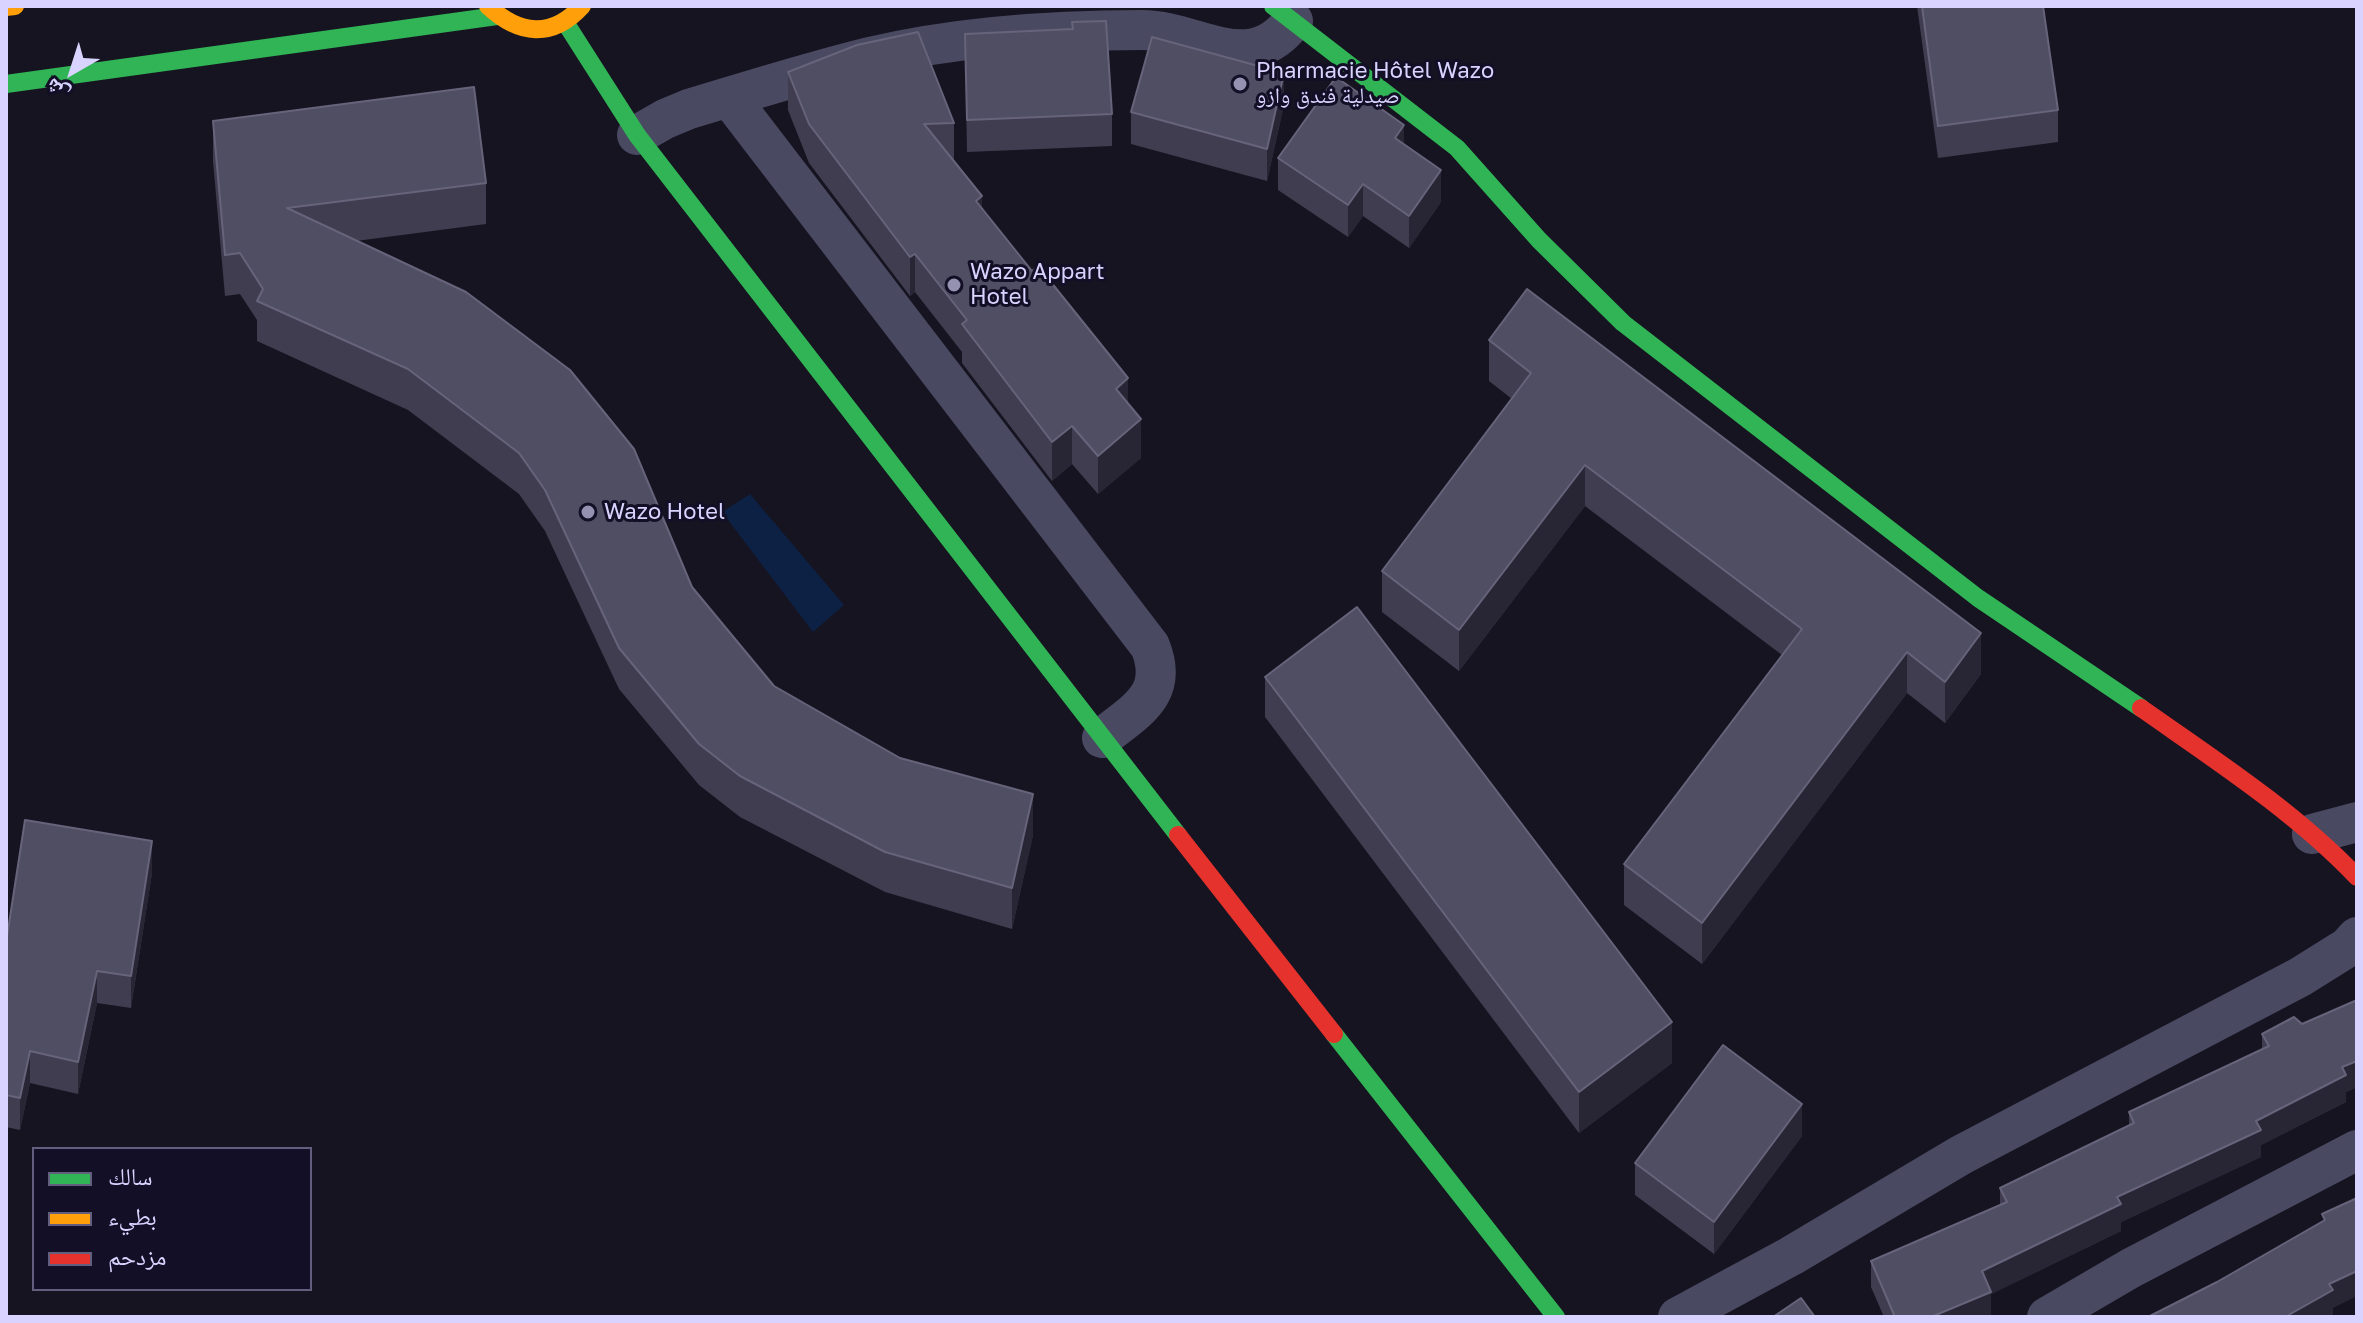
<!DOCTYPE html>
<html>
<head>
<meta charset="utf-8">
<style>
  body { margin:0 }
  #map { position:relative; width:2363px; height:1323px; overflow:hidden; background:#161421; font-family:"Golos Text","Noto Naskh Arabic",sans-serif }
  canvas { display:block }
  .frame { position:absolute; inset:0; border:8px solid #d9d4ff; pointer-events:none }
  .legend { position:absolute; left:32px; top:1147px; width:280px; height:144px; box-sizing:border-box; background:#130f26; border:2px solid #625e7d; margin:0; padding:10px 14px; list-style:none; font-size:24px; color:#d9d4ff }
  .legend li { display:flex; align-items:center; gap:16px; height:40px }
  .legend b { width:40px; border:2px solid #625e7d }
  .north { position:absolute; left:32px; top:32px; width:80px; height:80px; -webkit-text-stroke:6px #130f26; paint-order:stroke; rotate:219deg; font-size:22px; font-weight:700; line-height:32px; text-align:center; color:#d9d4ff }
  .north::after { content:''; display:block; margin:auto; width:28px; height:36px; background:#d9d4ff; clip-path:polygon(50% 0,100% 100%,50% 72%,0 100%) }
</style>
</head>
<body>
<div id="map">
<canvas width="2363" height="1323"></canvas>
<div class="frame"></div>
<ul class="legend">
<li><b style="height:10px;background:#30b455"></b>سالك</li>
<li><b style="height:10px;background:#ff9f0a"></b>بطيء</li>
<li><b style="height:10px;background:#e5322d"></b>مزدحم</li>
</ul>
<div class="north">ش</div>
</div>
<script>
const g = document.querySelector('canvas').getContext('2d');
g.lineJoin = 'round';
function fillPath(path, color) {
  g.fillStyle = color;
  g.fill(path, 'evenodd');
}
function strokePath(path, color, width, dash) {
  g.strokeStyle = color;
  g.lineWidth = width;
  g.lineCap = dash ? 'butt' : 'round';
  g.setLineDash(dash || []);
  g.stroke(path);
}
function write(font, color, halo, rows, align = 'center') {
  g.font = font + ' "Golos Text","Noto Naskh Arabic",sans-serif';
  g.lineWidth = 6;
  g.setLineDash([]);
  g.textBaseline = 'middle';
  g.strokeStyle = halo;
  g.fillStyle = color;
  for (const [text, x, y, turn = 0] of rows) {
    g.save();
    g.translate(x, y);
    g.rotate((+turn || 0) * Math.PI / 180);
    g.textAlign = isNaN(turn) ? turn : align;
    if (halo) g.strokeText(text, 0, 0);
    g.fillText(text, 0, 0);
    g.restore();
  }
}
fillPath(new Path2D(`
  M 750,494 L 844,605 L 813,632 L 722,512 Z`), '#0d2144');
strokePath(new Path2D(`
  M 729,97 L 1150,646 C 1170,695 1135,711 1102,738
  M 637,135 L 665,119 L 689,109 C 749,91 809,72 870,57 C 959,36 1051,30 1142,30 C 1198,30 1249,79 1293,21
  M 2312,834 L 2357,822
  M 1678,1317 L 1791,1256 L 1961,1155 L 2300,977 L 2348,947 L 2357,937
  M 2047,1317 L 2131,1268 L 2357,1150`), '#4a4962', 40);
strokePath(new Path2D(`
  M 1273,6 L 1457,148 L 1539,240 L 1623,323 L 1978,598 L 2141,708
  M 565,22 L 637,135 L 1178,835
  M 6,84 L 497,16
  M 1334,1034 L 1556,1317`), '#30b455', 18);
strokePath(new Path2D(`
  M 488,6 C 519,35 552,39 582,6
  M 6,7 L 15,6`), '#ff9f0a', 18);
strokePath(new Path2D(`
  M 2141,708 C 2215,760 2294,811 2357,877
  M 1178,835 L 1334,1034`), '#e5322d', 18);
fillPath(new Path2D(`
  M 1917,6 L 2043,6 L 2058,110 L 2058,142 L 1938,158 Z
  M 965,34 L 1112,114 L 1112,146 L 967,152 Z
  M 788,72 L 954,123 L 954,162 L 982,208 L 1128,404 L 1141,458 L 1098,494 L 1072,464 L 1052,481 L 962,363 L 962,352 L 915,292 L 910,296 L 809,163 L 788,110 Z
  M 1284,105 L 1267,181 L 1131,144 L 1131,112 Z
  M 213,121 L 486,183 L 486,224 L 356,241 L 692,587 L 774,686 L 1033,835 L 1012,929 L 885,892 L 740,817 L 699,785 L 619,689 L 545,531 L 519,494 L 408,410 L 257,341 L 257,320 L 240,294 L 225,296 L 213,161 Z
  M 1404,144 L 1441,202 L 1409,248 L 1363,216 L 1348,237 L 1278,190 L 1278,158 Z
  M 1489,340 L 1981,674 L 1945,723 L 1907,693 L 1702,964 L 1624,905 L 1624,864 L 1782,655 L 1585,506 L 1459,671 L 1382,612 L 1382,571 L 1512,399 L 1489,381 Z
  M 1265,677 L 1672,1063 L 1579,1133 L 1265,717 Z
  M 152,873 L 131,1008 L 97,1003 L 78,1094 L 30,1083 L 20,1130 L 6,1127 L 6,943 Z
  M 2357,1000 L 2357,1087 L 2346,1092 L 2346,1102 L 2261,1145 L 2261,1157 L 2121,1222 L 2121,1231 L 1991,1294 L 1991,1317 L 1884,1317 L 1871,1287 L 1871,1261 L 2000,1205 L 2000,1188 L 2129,1125 L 2129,1112 L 2262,1049 L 2262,1034 L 2302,1024 Z
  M 1802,1136 L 1714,1254 L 1635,1195 L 1635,1163 Z`), '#403d50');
fillPath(new Path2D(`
  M 1284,73 L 1284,105 L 1267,181 L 1267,149 Z
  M 1404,125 L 1404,157 L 1395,138 Z
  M 1441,170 L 1441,202 L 1409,248 L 1409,216 Z
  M 1363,184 L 1363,216 L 1348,237 L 1348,205 Z
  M 982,196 L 982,235 L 976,201 Z
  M 915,254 L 915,292 L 910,296 L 910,257 Z
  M 1128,378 L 1128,417 L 1116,389 Z
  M 1141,419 L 1141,458 L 1098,494 L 1098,456 Z
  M 1072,426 L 1072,464 L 1052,481 L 1052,442 Z
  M 1585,465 L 1585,506 L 1459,671 L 1459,630 Z
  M 1981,633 L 1981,674 L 1945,723 L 1945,682 Z
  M 1907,652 L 1907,693 L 1702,964 L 1702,923 Z
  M 1033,794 L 1033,835 L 1012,929 L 1012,888 Z
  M 152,841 L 152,873 L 131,1008 L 131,976 Z
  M 97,971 L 97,1003 L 78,1094 L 78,1062 Z
  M 1672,1022 L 1672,1063 L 1579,1133 L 1579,1092 Z
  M 30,1051 L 30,1083 L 20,1130 L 20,1098 Z
  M 2357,1061 L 2357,1087 L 2346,1092 L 2346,1102 L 2261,1145 L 2261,1157 L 2121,1222 L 2121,1231 L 1991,1294 L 1991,1317 L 1931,1317 L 1982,1271 L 2256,1121 L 2342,1067 Z
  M 1802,1104 L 1802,1136 L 1714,1254 L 1714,1222 Z
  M 2357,1271 L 2357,1296 L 2333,1308 L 2333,1315 L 2329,1317 L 2285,1317 L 2329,1284 Z`), '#282635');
const building = new Path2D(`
  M 1922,6 L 2043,6 L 2058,110 L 1938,126 Z
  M 1106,21 L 1112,114 L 967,120 L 965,34 L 1073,29 L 1072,22 Z
  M 918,32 L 954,123 L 924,124 L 982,196 L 976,201 L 1032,271 L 1038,266 L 1128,378 L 1116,389 L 1141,419 L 1098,456 L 1072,426 L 1052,442 L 962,324 L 967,320 L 915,254 L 910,257 L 809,124 L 788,72 L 857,45 Z
  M 1152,37 L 1284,73 L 1267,149 L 1131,112 Z
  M 1336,77 L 1404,125 L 1395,138 L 1441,170 L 1409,216 L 1363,184 L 1348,205 L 1278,158 Z
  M 474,87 L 486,183 L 287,208 L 466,292 L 570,370 L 634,449 L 692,587 L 774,686 L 900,758 L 1033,794 L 1012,888 L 885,852 L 740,776 L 699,744 L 619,648 L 545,490 L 519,453 L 408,369 L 257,301 L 263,289 L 240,253 L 225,255 L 213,121 Z
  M 1527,289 L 1981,633 L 1945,682 L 1907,652 L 1702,923 L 1624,864 L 1802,629 L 1585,465 L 1459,630 L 1382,571 L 1531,373 L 1489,340 Z
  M 1357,607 L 1672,1022 L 1579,1092 L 1265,677 Z
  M 25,820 L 152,841 L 131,976 L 97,971 L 78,1062 L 30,1051 L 20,1098 L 6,1095 L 6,943 Z
  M 2357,1000 L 2357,1061 L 2342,1067 L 2346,1075 L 2256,1121 L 2261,1130 L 2117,1197 L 2121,1204 L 1982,1271 L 1991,1292 L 1931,1317 L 1895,1317 L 1871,1261 L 2007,1202 L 2000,1188 L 2134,1123 L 2129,1112 L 2269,1046 L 2262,1034 L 2294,1017 L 2302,1024 Z
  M 1723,1045 L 1802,1104 L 1714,1222 L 1635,1163 Z
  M 2357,1198 L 2357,1271 L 2329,1284 L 2333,1290 L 2285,1317 L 2148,1317 L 2217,1282 L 2325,1220 L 2322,1214 Z
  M 1801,1298 L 1815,1317 L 1773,1317 Z`);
fillPath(building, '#504e63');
strokePath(building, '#66637b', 2);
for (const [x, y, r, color] of [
  [1240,84,8,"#9591b1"],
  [954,285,8,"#9591b1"],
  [588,512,8,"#9591b1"]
]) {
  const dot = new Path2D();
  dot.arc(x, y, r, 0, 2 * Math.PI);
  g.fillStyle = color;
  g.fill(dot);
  strokePath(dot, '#130f26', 3);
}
write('22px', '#d9d4ff', '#130f26', [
  ["Pharmacie Hôtel Wazo",1256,71],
  ["صيدلية فندق وازو",1256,96],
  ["Wazo Appart",970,272],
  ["Hotel",970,297],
  ["Wazo Hotel",604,512]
], 'left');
</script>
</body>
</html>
